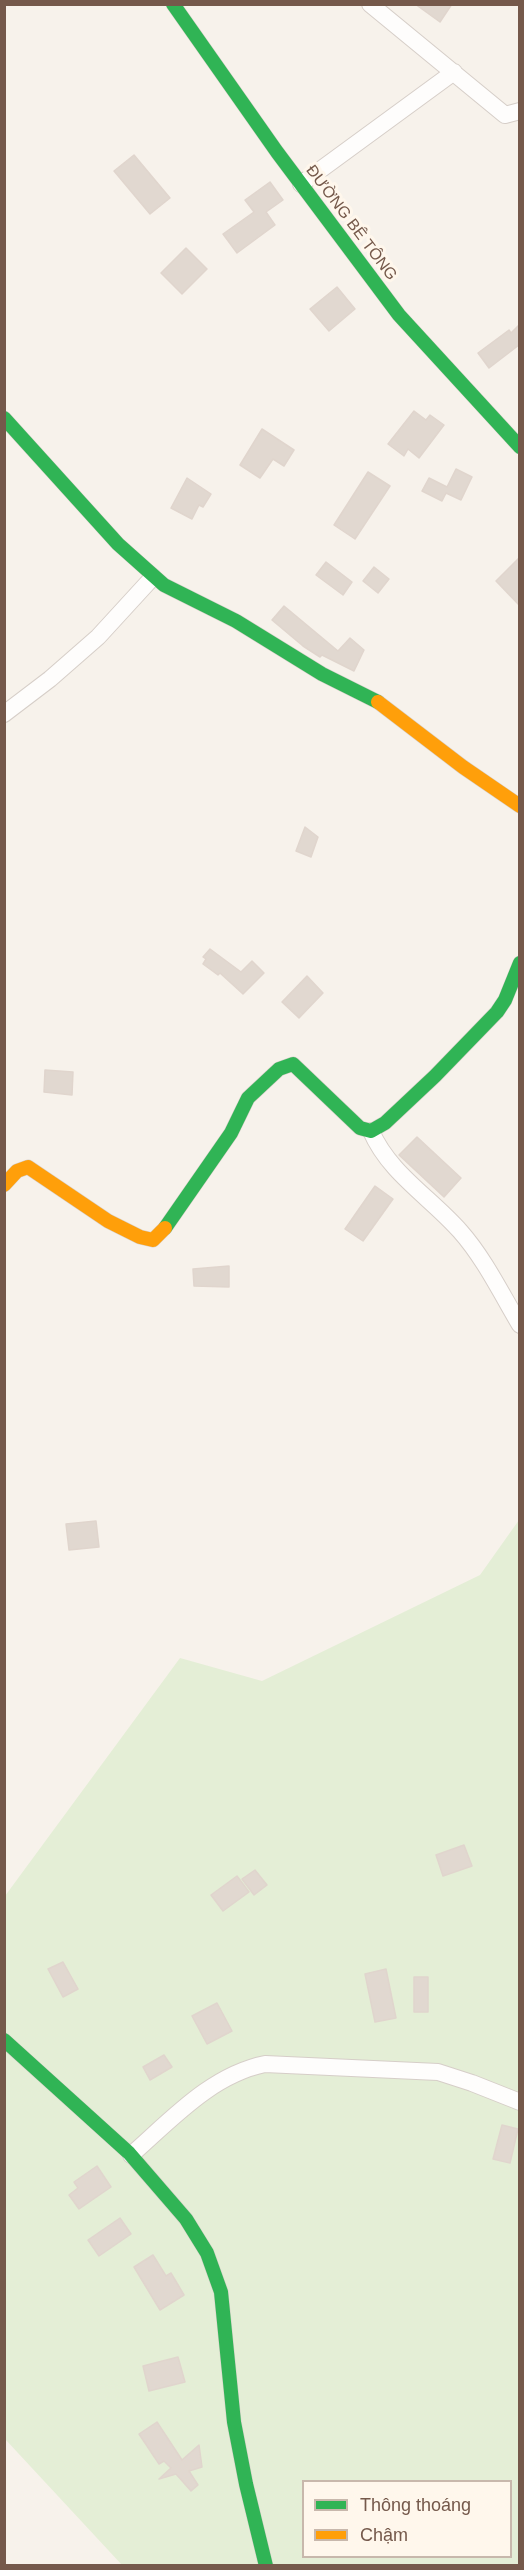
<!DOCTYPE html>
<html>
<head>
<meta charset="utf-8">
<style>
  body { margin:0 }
  #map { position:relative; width:524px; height:2570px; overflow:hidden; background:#f7f2eb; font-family:Arial,sans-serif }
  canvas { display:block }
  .frame { position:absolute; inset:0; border:6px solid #75594b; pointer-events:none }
  .legend { position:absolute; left:302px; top:2480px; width:210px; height:78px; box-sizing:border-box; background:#fff7ec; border:2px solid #c8b8ac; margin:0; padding:8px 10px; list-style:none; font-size:18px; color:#75594b }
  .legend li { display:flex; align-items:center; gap:12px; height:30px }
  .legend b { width:30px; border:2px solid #c8b8ac }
</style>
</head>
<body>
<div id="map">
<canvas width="524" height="2570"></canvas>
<div class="frame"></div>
<ul class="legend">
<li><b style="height:8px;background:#30b455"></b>Thông thoáng</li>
<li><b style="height:8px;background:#ff9f0a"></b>Chậm</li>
</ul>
</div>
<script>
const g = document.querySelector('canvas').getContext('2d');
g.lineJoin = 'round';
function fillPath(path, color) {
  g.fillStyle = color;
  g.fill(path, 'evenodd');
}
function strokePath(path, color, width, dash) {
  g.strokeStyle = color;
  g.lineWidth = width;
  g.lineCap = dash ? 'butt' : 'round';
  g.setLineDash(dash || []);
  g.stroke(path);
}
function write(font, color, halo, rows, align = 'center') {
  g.font = font + ' Arial,sans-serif';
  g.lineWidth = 6;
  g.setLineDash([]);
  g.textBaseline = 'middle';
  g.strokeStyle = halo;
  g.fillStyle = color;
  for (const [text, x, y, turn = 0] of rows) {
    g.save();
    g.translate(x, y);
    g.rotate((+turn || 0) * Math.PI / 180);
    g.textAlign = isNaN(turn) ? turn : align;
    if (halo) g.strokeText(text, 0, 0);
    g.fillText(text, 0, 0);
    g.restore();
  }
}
fillPath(new Path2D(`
  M 519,1520 L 519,2565 L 122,2565 L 5,2439 L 5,1896 L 180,1658 L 262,1681 L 480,1575 ZM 304,2482 L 510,2482 L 510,2556 L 304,2556 Z`), '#e4eed6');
const building = new Path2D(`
  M 415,4 L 452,4 L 440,22 Z
  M 134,155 L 170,198 L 150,214 L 114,171 Z
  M 270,182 L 283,200 L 266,212 L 275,225 L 237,253 L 223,234 L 254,212 L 245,200 Z
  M 186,248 L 207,269 L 182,294 L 161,273 Z
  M 337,287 L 355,309 L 329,331 L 310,309 Z
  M 519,325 L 519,345 L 489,368 L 478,353 L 509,330 L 511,333 Z
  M 414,411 L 426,420 L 430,415 L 444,425 L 419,458 L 408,449 L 404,456 L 388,444 Z
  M 262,429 L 294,450 L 284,466 L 273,459 L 260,478 L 240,465 Z
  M 456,469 L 472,477 L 461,500 L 446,493 L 442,501 L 422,491 L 429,478 L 447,487 Z
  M 368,472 L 390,486 L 355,539 L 334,525 Z
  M 187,478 L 211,494 L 203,507 L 199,505 L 192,519 L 171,508 Z
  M 519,558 L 519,605 L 496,581 Z
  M 326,562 L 352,582 L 343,595 L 316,575 Z
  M 374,567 L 389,579 L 378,593 L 363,581 Z
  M 284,606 L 338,651 L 350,638 L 364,650 L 354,671 L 322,655 L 320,657 L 303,646 L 272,620 Z
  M 305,827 L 318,837 L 311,857 L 296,851 Z
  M 210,949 L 241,972 L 252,961 L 264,973 L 243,994 L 220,973 L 218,975 L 203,964 L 206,959 L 203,957 Z
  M 307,976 L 323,993 L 299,1018 L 282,1002 Z
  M 45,1070 L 73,1072 L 72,1095 L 44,1092 Z
  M 417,1137 L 461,1178 L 444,1197 L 399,1155 Z
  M 375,1186 L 393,1199 L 363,1241 L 345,1229 Z
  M 229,1266 L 229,1287 L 194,1286 L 193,1269 Z
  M 96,1521 L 99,1547 L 69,1550 L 66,1524 Z
  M 464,1845 L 472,1866 L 443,1876 L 436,1855 Z
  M 255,1870 L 267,1885 L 254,1895 L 242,1879 Z
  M 237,1876 L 249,1892 L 223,1911 L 211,1895 Z
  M 63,1962 L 78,1989 L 63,1997 L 48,1969 Z
  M 386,1969 L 396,2018 L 375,2022 L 365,1974 Z
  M 414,1977 L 428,1977 L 428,2012 L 414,2012 Z
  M 217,2003 L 232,2031 L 207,2044 L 192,2016 Z
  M 164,2055 L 172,2067 L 150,2080 L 143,2067 Z
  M 502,2125 L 518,2129 L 510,2163 L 493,2159 Z
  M 97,2166 L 111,2187 L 79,2209 L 69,2195 L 78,2188 L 74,2182 Z
  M 120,2218 L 131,2234 L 99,2256 L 88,2240 Z
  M 153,2255 L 166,2276 L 171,2273 L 184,2295 L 160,2310 L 134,2267 Z
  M 178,2357 L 185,2382 L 149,2391 L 143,2366 Z
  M 157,2422 L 182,2460 L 199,2445 L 202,2467 L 189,2471 L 198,2485 L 191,2491 L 176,2474 L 159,2479 L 171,2468 L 164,2461 L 159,2464 L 139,2434 Z`);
fillPath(building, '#e1d8d0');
strokePath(building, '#e0d5cd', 1.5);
const street = new Path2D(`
  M 370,4 L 505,115 L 520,111
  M 301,184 L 454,72
  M 4,714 L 50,679 L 98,637 L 153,577
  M 371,1131 C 389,1173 430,1197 460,1231 C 484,1258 501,1293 520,1325
  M 131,2155 C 171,2120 211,2075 265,2064 L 438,2072 L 472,2083 L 520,2102`);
const fast = new Path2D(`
  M 173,4 L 277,152 L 399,315 L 520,447
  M 4,418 L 118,544 L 164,585 L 236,621 L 322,674 L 378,702
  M 165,1228 L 231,1133 L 248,1098 L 279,1069 L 293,1064 L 360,1128 L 371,1131 L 385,1123 L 435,1076 L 497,1012 L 505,1000 L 520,963
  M 4,2040 L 129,2153 L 186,2219 L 207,2253 L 221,2292 L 234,2422 L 246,2484 L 266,2566`);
const slow = new Path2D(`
  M 378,702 L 463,767 L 520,806
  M 4,1185 L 17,1171 L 28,1167 L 108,1221 L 140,1237 L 153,1240 L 165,1228`);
strokePath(street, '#d6cec8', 18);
strokePath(fast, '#d6cec8', 15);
strokePath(slow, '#d6cec8', 15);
strokePath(street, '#fefdfc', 16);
strokePath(fast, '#30b455', 14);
strokePath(slow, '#ff9f0a', 14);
write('16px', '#75594b', '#fff7ec', [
  ["ĐƯỜNG BÊ TÔNG",351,223,53]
]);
</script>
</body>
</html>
